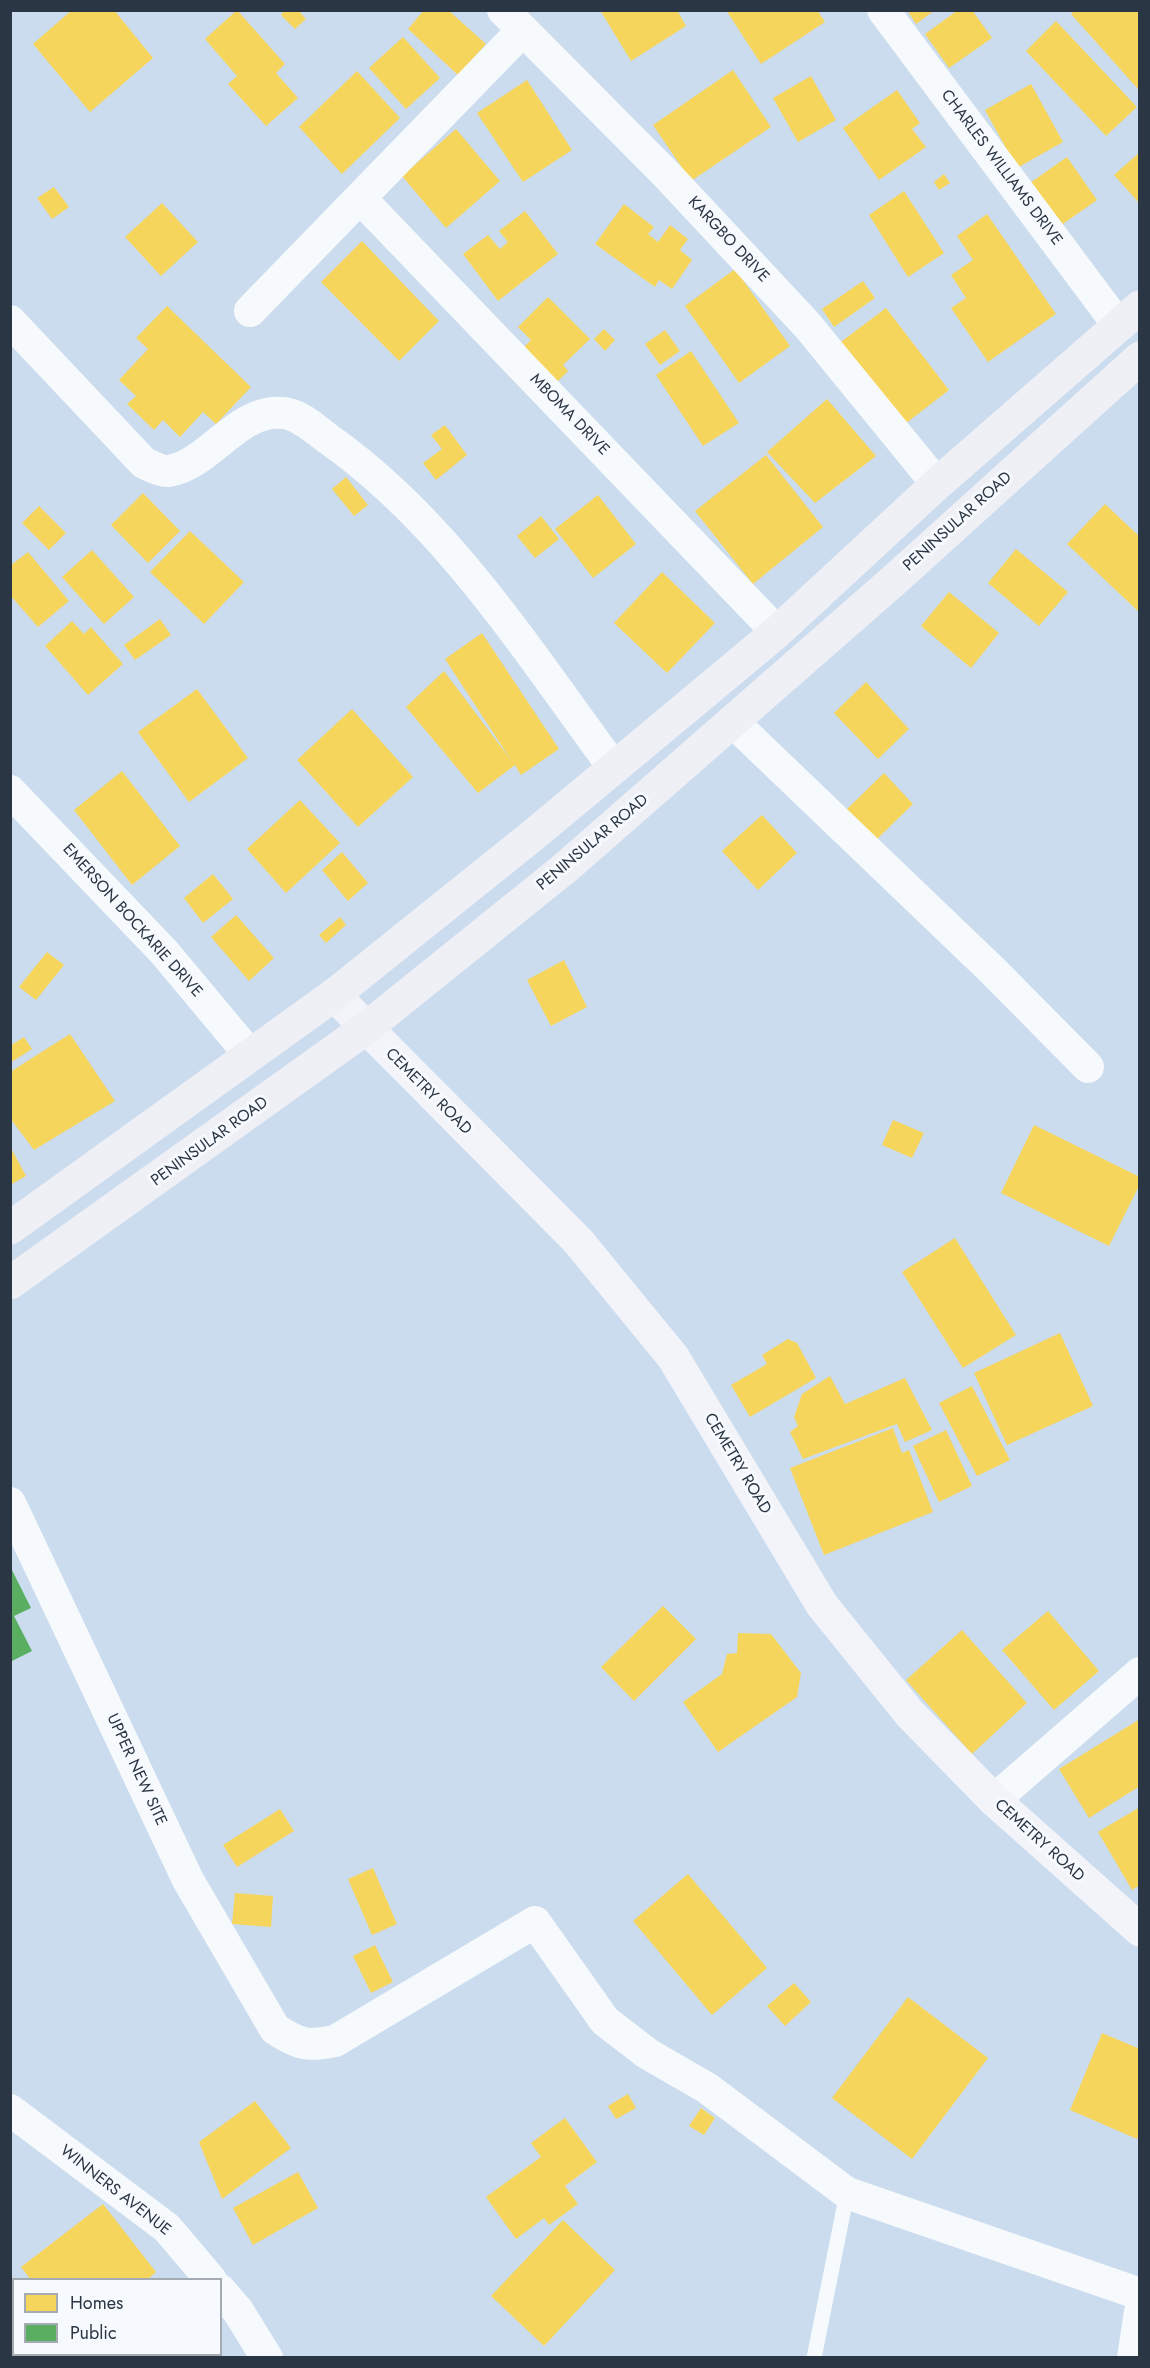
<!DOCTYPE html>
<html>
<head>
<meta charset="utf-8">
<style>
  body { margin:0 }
  #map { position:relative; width:1150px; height:2368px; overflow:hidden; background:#cbdcee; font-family:Jost,sans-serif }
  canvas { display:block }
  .frame { position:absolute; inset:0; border:12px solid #2a3643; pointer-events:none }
  .legend { position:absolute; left:12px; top:2278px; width:210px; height:78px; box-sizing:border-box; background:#f6f9fd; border:2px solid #a4abb3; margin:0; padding:8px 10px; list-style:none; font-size:18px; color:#2a3643 }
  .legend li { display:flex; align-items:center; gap:12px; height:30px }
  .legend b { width:30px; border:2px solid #a4abb3 }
</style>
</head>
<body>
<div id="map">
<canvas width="1150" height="2368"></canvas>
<div class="frame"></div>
<ul class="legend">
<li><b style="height:16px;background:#f6d55c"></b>Homes</li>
<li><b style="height:16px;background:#5aae61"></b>Public</li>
</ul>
</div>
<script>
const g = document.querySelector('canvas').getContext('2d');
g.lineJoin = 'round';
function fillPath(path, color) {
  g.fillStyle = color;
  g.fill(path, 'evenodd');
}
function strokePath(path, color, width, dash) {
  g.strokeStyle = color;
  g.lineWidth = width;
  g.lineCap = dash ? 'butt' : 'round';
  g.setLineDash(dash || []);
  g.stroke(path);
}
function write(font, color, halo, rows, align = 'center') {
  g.font = font + ' Jost,sans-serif';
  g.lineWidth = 6;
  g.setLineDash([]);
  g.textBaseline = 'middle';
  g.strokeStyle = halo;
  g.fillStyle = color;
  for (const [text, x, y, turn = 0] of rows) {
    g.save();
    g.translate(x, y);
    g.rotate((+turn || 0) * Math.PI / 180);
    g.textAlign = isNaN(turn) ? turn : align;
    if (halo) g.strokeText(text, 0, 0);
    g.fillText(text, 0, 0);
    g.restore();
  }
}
fillPath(new Path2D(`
  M 72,10 L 114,10 L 153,58 L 90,112 L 33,44 Z
  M 237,10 L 285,64 L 276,73 L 298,98 L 266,126 L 228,84 L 237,76 L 205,39 Z
  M 285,10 L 298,10 L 306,19 L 295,29 L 281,15 Z
  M 424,10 L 448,10 L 486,44 L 458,75 L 408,29 Z
  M 600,10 L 677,10 L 686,26 L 631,61 Z
  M 726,10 L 817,10 L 825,22 L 761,64 Z
  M 907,10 L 935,10 L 916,24 Z
  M 958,10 L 972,10 L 992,38 L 949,68 L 925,34 Z
  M 1075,10 L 1140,10 L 1138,89 L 1071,14 Z
  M 1056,21 L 1137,107 L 1106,136 L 1026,51 Z
  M 403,37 L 440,78 L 406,109 L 369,68 Z
  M 733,70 L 771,127 L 691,181 L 653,125 Z
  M 357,71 L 400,118 L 342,174 L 299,127 Z
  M 811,76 L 836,120 L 798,142 L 773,98 Z
  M 527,80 L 572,150 L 523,182 L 477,113 Z
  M 1031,84 L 1063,142 L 1017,168 L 985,110 Z
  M 897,90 L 920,123 L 912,129 L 926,147 L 879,180 L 843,128 Z
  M 456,129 L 500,181 L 446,228 L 402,176 Z
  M 1140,152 L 1140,204 L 1114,175 Z
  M 1067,157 L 1097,200 L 1060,226 L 1030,183 Z
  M 944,174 L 950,183 L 939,190 L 934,182 Z
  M 54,187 L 69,207 L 52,219 L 37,198 Z
  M 904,191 L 944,253 L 908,277 L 869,215 Z
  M 162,203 L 198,242 L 161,276 L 125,237 Z
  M 624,204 L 654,227 L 648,234 L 658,242 L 670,225 L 688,239 L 680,250 L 692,260 L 672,289 L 659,280 L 655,287 L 595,244 Z
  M 525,211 L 558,254 L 498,301 L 463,254 L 488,235 L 500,249 L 508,242 L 499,231 Z
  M 987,214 L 1056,314 L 988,362 L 951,308 L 966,298 L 951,275 L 973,260 L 957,236 Z
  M 362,241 L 439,321 L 399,361 L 321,282 Z
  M 735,269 L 790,346 L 739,383 L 685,306 Z
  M 863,281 L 875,298 L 834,327 L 822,309 Z
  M 548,297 L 590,339 L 563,365 L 568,371 L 556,383 L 523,348 L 531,340 L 518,327 Z
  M 167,306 L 251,387 L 216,424 L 203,412 L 180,437 L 163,420 L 154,430 L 127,404 L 136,396 L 119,380 L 148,349 L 136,338 Z
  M 886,308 L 949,390 L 901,427 L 838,344 Z
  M 604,329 L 615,340 L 605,351 L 594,339 Z
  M 665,330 L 680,351 L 660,365 L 645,344 Z
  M 691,351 L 739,423 L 703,446 L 656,375 Z
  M 827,399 L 876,456 L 815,503 L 767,452 Z
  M 445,425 L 467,455 L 436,480 L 423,463 L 442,449 L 431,435 Z
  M 766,455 L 823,527 L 753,584 L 695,511 Z
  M 346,477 L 368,505 L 354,516 L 332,489 Z
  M 143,493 L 180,531 L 148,563 L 111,525 Z
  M 598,495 L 636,544 L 593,578 L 555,529 Z
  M 1105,504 L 1140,537 L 1140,613 L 1067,544 Z
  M 39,506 L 66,533 L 49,550 L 22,523 Z
  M 541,516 L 559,539 L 535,558 L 517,536 Z
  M 190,531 L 244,582 L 204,624 L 150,572 Z
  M 1016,549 L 1068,592 L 1039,626 L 988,583 Z
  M 92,550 L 134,597 L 104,624 L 62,577 Z
  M 28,552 L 69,601 L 38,627 L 10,595 L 10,566 Z
  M 662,572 L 715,623 L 667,673 L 614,623 Z
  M 949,592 L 999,633 L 971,668 L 921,626 Z
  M 160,619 L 171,635 L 135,660 L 124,645 Z
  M 72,621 L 84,634 L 91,627 L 123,664 L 88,695 L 45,646 Z
  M 482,633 L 559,749 L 521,775 L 515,765 L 478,793 L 406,707 L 444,671 L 511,760 L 445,659 Z
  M 866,682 L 909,729 L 878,759 L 834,713 Z
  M 197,689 L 248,758 L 189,802 L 138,732 Z
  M 352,709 L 413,777 L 358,827 L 297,760 Z
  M 122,771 L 180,846 L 132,885 L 74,810 Z
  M 884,773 L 913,804 L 874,842 L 845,811 Z
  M 300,800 L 340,843 L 286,893 L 247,849 Z
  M 762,815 L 797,853 L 758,890 L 722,851 Z
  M 342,852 L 368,883 L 348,901 L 322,870 Z
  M 213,874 L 233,899 L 203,923 L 184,898 Z
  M 236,915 L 274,958 L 249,981 L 211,937 Z
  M 340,917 L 346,925 L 326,943 L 319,935 Z
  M 47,952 L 64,965 L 36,1000 L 19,987 Z
  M 564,960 L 587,1007 L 551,1026 L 527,980 Z
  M 70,1034 L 115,1101 L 34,1150 L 10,1118 L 10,1072 Z
  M 24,1037 L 32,1049 L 10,1063 L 10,1046 Z
  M 893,1120 L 924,1133 L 912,1158 L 882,1145 Z
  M 1034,1125 L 1140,1177 L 1140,1184 L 1109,1246 L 1001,1193 Z
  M 10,1146 L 26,1176 L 10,1185 Z
  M 955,1238 L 1016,1335 L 963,1368 L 902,1272 Z
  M 1060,1333 L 1093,1406 L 1007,1445 L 974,1373 Z
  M 788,1339 L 797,1343 L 816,1378 L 750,1417 L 731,1385 L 767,1364 L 762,1355 Z
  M 830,1376 L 845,1404 L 905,1378 L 932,1430 L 905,1442 L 897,1424 L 803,1459 L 790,1432 L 798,1426 L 794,1417 L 802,1394 Z
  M 972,1386 L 1010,1460 L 977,1476 L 939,1403 Z
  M 893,1428 L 902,1453 L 909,1450 L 933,1512 L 824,1555 L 790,1468 Z
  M 946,1430 L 972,1486 L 939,1502 L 913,1446 Z
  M 663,1606 L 696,1639 L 634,1701 L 601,1667 Z
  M 1048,1611 L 1099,1671 L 1054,1710 L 1002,1650 Z
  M 962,1630 L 1027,1703 L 972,1754 L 906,1680 Z
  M 738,1633 L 771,1634 L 801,1673 L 797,1697 L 718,1752 L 683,1702 L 722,1674 L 727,1654 L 737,1653 Z
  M 1140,1719 L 1140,1786 L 1089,1818 L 1059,1769 Z
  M 1140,1807 L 1140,1885 L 1132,1890 L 1098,1832 Z
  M 280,1809 L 294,1831 L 237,1867 L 223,1845 Z
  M 373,1868 L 397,1924 L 372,1935 L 348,1879 Z
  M 688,1874 L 767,1968 L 712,2015 L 633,1921 Z
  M 235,1893 L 273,1896 L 271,1927 L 232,1924 Z
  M 375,1945 L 393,1982 L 371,1993 L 353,1956 Z
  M 794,1983 L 811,2002 L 785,2026 L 767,2006 Z
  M 908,1997 L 988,2058 L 912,2159 L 832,2098 Z
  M 1102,2033 L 1140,2049 L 1140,2132 L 1137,2139 L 1070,2110 Z
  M 628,2094 L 636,2108 L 616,2119 L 608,2106 Z
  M 255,2101 L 291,2148 L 222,2199 L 199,2142 Z
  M 701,2108 L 715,2118 L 704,2135 L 689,2126 Z
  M 565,2118 L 597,2162 L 565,2186 L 578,2204 L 549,2225 L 544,2218 L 516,2239 L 486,2197 L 541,2157 L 531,2143 Z
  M 298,2172 L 318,2208 L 253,2245 L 233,2208 Z
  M 103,2204 L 156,2272 L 147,2280 L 31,2280 L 21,2267 Z
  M 563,2220 L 615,2270 L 544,2346 L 491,2296 Z
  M 14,2344 L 14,2354 L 41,2354 L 44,2358 L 10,2358 L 10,2347 Z
  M 117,2354 L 202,2354 L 203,2358 L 112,2358 Z`), '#f6d55c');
fillPath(new Path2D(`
  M 10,1566 L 31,1608 L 14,1616 L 32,1651 L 10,1662 Z`), '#5aae61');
strokePath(new Path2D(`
  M 814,2358 L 847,2193`), '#f7fafc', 15);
strokePath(new Path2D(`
  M 503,10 L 666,174 L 808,326 L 937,484
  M 883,10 L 1119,326
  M 360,198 L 777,632
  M 250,311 L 523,30
  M 10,321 L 144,463 C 151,466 162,472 169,471 C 212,463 237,408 284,413 C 300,415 315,429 327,438 C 447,522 528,652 614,768
  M 733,722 L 992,970 L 1088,1067
  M 10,791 L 164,952 L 250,1055
  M 10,1503 L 188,1880 L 275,2029 C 298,2044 307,2047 335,2041 L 535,1922 L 605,2021 L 648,2054 L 707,2088 L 847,2193 L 1140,2294
  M 994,1800 L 1140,1673
  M 10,2110 L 167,2228 L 211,2280
  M 220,2290 L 238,2311 L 267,2358
  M 1133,2358 L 1140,2312`), '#f7fafc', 32);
strokePath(new Path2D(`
  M 334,995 L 578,1241 L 673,1357 L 822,1605 L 910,1714 L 994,1800 L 1140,1930`), '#f3f4fa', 33);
strokePath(new Path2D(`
  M 10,1228 L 334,995 L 537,832 L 777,632 L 937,484 L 1140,307
  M 10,1283 L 365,1029 L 565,868 L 892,582 L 1140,358`), '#efeff6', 33);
write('16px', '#2a3643', '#f6f9fd', [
  ["CHARLES WILLIAMS DRIVE",1001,168,53],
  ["KARGBO DRIVE",728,240,47],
  ["MBOMA DRIVE",569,415,46],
  ["PENINSULAR ROAD",958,522,-42],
  ["PENINSULAR ROAD",593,843,-40],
  ["EMERSON BOCKARIE DRIVE",132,921,48],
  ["CEMETRY ROAD",428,1092,45],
  ["PENINSULAR ROAD",210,1142,-36],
  ["CEMETRY ROAD",737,1464,59],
  ["UPPER NEW SITE",136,1770,65],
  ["CEMETRY ROAD",1039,1841,42],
  ["WINNERS AVENUE",115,2191,38]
]);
</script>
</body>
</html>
